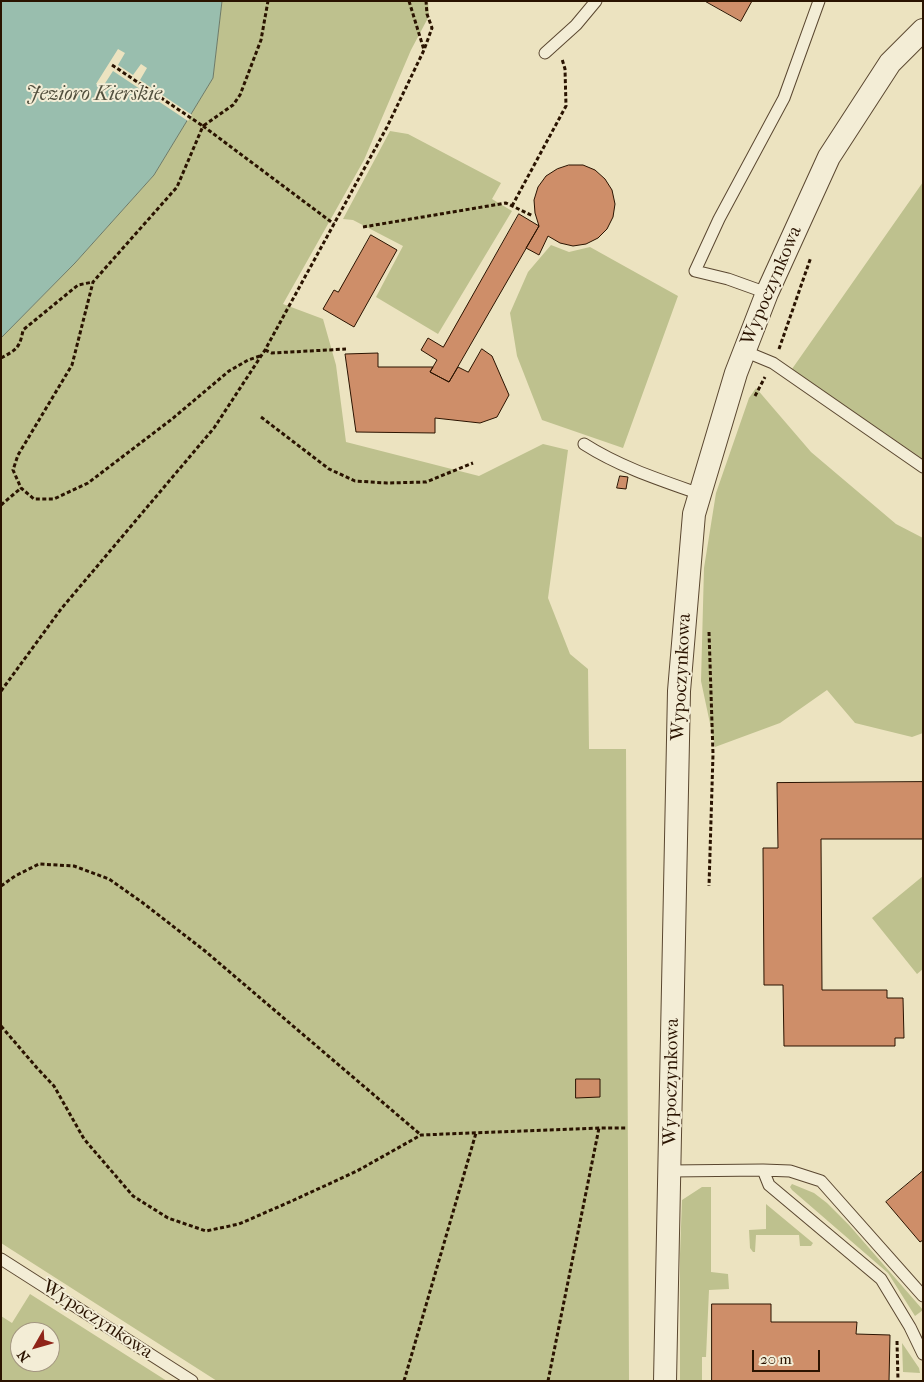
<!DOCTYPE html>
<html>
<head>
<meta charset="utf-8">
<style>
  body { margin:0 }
  #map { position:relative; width:924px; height:1382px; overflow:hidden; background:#ece3c0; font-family:"IM FELL French Canon",serif }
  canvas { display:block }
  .frame { position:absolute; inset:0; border:2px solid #2a1300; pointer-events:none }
  .north { position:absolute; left:10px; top:1322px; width:50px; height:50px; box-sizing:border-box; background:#f3edd6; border:1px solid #a39680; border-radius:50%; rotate:232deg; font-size:14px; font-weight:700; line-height:20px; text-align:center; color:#2a1300 }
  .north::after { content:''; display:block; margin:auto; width:18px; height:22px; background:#8f2418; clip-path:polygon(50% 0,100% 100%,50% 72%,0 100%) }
  .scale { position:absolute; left:752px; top:1350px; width:68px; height:22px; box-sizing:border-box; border:2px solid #2a1300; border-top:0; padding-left:6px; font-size:15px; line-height:18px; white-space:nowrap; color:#2a1300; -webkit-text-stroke:4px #f3edd6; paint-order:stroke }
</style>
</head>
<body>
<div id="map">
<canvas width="924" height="1382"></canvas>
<div class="frame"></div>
<div class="north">N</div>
<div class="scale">20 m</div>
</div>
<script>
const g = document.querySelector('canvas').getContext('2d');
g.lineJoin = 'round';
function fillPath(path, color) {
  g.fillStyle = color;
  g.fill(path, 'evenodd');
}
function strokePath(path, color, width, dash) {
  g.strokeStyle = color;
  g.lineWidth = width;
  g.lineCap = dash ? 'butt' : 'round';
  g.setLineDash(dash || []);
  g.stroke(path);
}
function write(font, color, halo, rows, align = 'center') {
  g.font = font + ' "IM FELL French Canon",serif';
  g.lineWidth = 4;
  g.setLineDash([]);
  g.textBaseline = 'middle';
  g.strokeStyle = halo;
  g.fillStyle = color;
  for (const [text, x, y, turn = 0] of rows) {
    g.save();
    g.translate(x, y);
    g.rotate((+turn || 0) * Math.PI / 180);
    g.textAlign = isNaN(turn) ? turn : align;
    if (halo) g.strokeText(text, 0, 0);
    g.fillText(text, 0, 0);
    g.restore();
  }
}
fillPath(new Path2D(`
  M 222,1 L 428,1 L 429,16 L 411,50 L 364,160 L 283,304 L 323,319 L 336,365 L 346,442 L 479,476 L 543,444 L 568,450 L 548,598 L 570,654 L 588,669 L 589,749 L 626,749 L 629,1381 L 217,1381 L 1,1243 L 1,338 L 75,263 L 154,175 L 213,78 Z
  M 390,131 L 408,134 L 501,183 L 492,199 L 512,211 L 438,334 L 376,297 L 403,246 L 353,220 L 343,219 Z
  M 923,182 L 923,459 L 792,369 Z
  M 551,245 L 569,252 L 590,247 L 678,296 L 623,448 L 542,420 L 517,356 L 510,313 L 528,272 Z
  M 756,388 L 811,452 L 896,524 L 923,538 L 923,733 L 912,737 L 855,723 L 827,690 L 780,723 L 715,747 L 701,681 L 704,568 L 716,493 L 749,398 Z
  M 923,876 L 923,969 L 917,974 L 872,918 Z
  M 792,1184 L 814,1193 L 827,1203 L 849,1225 L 923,1310 L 915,1316 L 888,1273 L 792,1190 L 790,1187 Z
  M 702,1187 L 711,1187 L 711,1272 L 728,1274 L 729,1289 L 709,1290 L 706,1357 L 702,1357 L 702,1381 L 680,1381 L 680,1254 L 682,1200 Z
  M 766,1204 L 813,1243 L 811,1246 L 800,1246 L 799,1235 L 756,1235 L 755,1252 L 753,1252 L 750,1248 L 749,1230 L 766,1229 Z
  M 30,1294 L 167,1381 L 1,1381 L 1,1316 L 12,1323 ZM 20,1332 L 50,1332 L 50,1362 L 20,1362 Z
  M 902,1343 L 919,1368 L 920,1373 L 903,1372 Z`), '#bec18e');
const water = new Path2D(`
  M 1,1 L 222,1 L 213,78 L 154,175 L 75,263 L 1,338 Z`);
fillPath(water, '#99beae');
strokePath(water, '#6d7a68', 1);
fillPath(new Path2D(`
  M 118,49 L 125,53 L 118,65 L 133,75 L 141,64 L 147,68 L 140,80 L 192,115 L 188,121 L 113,71 L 102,88 L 96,84 Z`), '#ece3c0');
const building = new Path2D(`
  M 705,1 L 752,1 L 741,21 Z
  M 569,165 L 583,165 L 595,170 L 605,179 L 612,190 L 615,204 L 613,217 L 607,229 L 598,238 L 586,244 L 573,246 L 560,243 L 548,236 L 539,255 L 526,248 L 539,226 L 535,213 L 534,200 L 538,187 L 546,176 L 557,169 Z
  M 519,214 L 539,226 L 449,382 L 430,372 L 437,360 L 421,350 L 428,338 L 443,347 Z
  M 371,235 L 397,250 L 354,327 L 323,309 L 334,290 L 338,292 Z
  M 482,349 L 492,356 L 509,395 L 497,417 L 480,423 L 435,418 L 435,433 L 356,432 L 345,354 L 378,353 L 378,367 L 433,367 L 430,372 L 449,382 L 458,367 L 468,372 Z
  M 620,476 L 628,477 L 626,489 L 617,488 Z
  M 923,782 L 923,839 L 821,839 L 822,990 L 887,990 L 887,998 L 903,998 L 904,1038 L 895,1038 L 895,1046 L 784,1046 L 783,985 L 764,985 L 763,848 L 778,848 L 777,783 Z
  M 576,1079 L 600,1079 L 600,1097 L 576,1098 Z
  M 923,1171 L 923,1240 L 920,1242 L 886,1202 Z
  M 712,1304 L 771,1304 L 771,1322 L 857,1322 L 856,1334 L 890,1335 L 889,1381 L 712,1381 Z`);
fillPath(building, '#ce8e69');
strokePath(building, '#2a1300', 1);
const service = new Path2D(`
  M 545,53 L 576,25 L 596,1
  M 767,293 L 728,279 L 695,271 L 719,219 L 784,98 L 819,1
  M 744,351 L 773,363 L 923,467
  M 584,444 C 620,467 660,480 700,494
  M 763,1170 L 769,1185 L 881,1279 L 910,1327 L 923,1354
  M 670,1171 L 763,1170 L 790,1171 L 821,1181 L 923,1296
  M 1,1259 L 192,1381`);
const minor = new Path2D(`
  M 665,1381 L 679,691 L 694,514 L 736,373 L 767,293 L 829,157 L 890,63 L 923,30`);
strokePath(service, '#5a4730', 13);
strokePath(minor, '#5a4730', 24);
strokePath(new Path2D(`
  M 409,1 L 424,50
  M 112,65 L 203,126 L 233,105 L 240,95 L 261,40 L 268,1
  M 512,206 L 566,106 L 565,69 L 562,59
  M 363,227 L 506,203 L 533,216
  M 779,349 L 811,257
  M 265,350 L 272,353 L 346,349
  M 260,356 L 248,360 L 229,371 L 172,419 L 88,483 L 54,499 L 34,499 L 21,488 L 13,470 L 18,455 L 72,365 L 93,282 L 177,187 L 203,126 L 334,224
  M 1,358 C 16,350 20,348 23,330 L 78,285 L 93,282
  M 755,396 L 765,377
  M 261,417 L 329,469 L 355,481 L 387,483 L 426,482 L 473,463
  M 1,505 L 21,488
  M 709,632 L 713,754 L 709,886
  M 1,691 L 61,609 L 214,428 L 265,350 L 387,127 L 424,50 L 432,28 L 427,14 L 426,1
  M 1,886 L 15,876 L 39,864 L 74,866 L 109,879 L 143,903 L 205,951 L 421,1135
  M 1,1026 L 37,1068 L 54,1086 L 84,1139 L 133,1196 L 168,1218 L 206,1231 L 239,1224 L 294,1200 L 357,1171 L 421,1135 L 599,1128 L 627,1128
  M 897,1341 L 898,1381
  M 404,1381 L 476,1133
  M 548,1381 L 599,1128`), '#2a1300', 3, [4, 2.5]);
strokePath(service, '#f3edd6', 11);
strokePath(minor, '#f3edd6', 22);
write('19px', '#2a1300', '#f3edd6', [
  ["Wypoczynkowa",772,286,-67],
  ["Wypoczynkowa",682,677,-87],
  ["Wypoczynkowa",672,1082,-89],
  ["Wypoczynkowa",97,1320,33]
]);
write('italic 20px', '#514f3d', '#f3edd6', [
  ["Jezioro Kierskie",94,95]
]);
</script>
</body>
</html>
